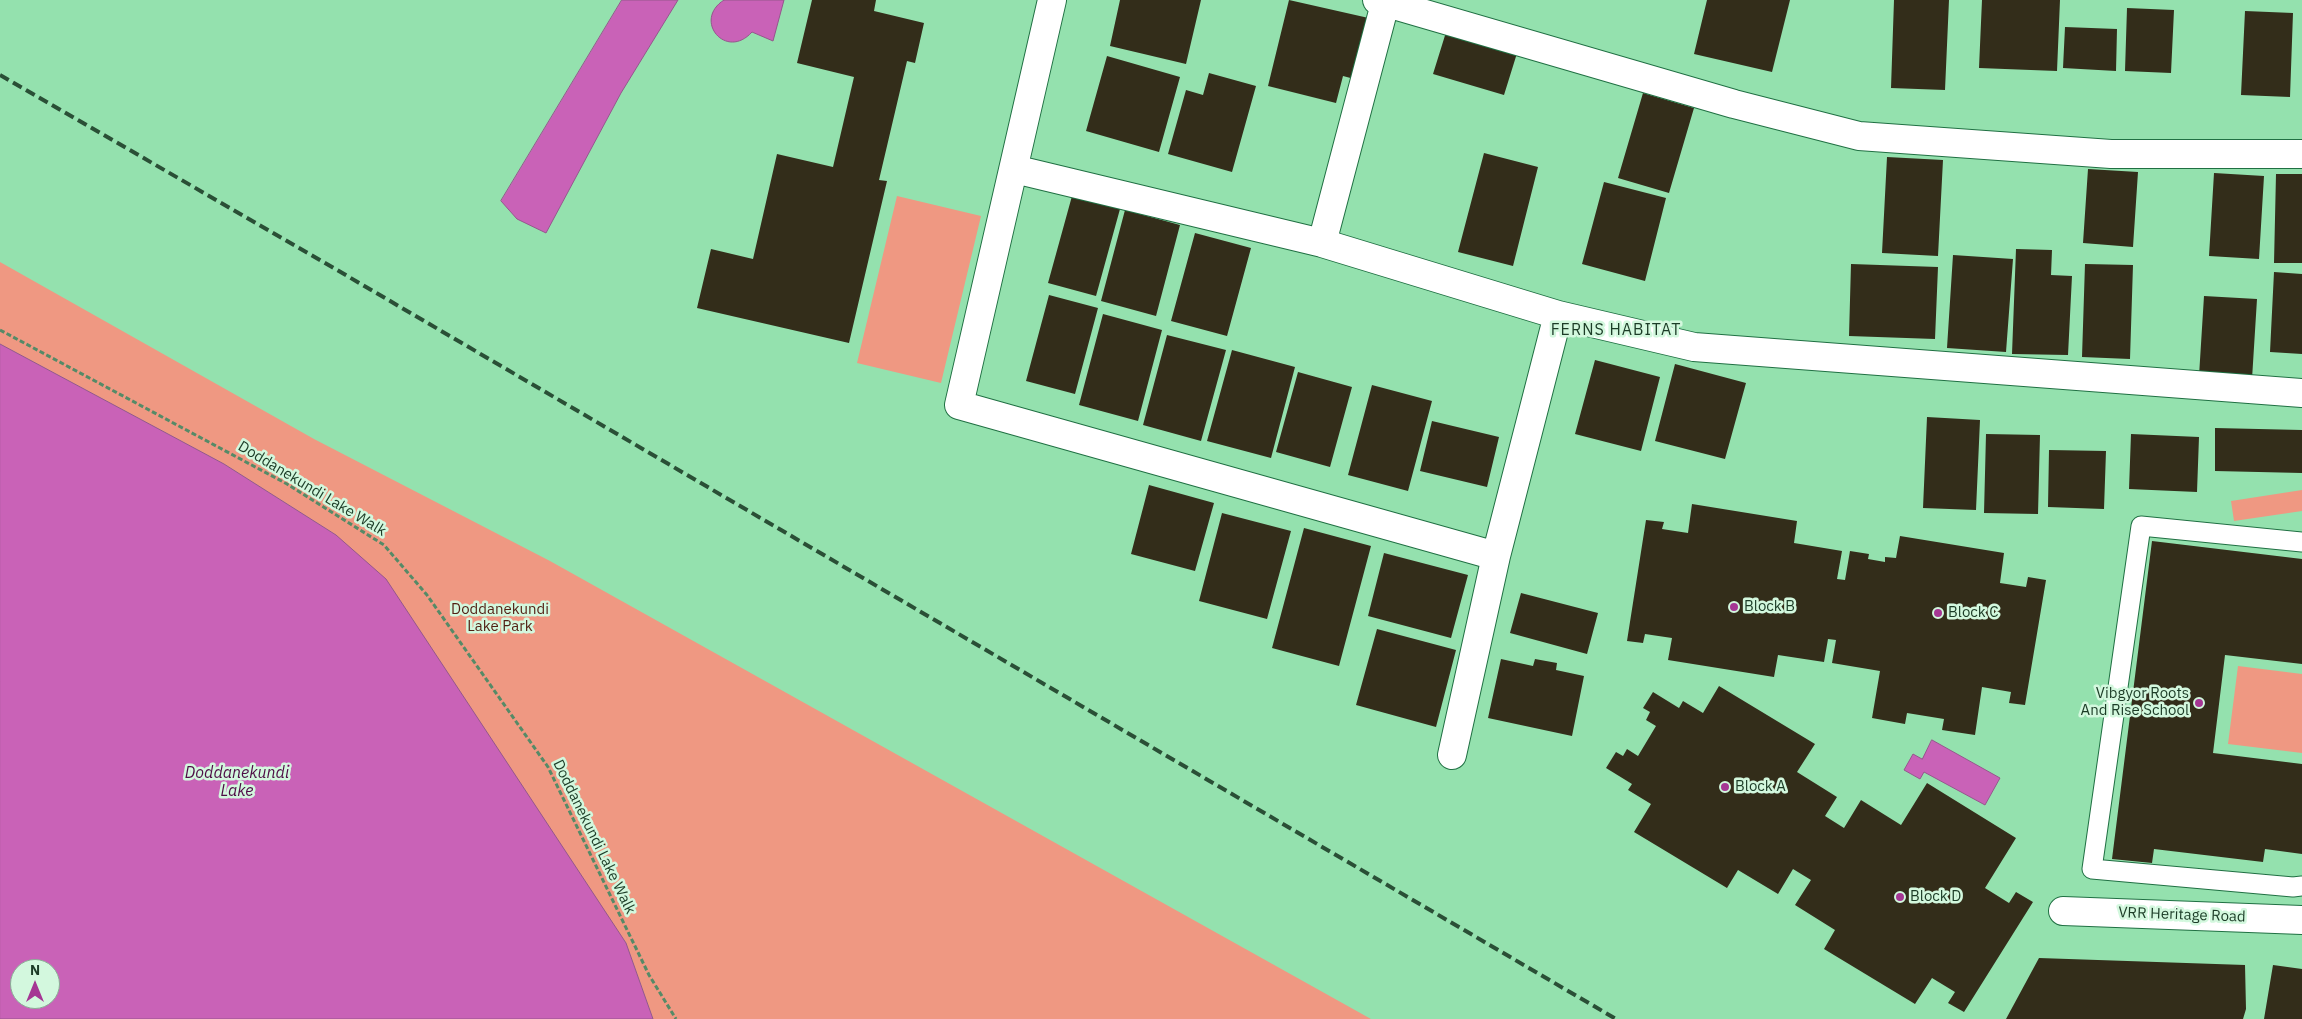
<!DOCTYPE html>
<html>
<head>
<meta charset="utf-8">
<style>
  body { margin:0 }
  #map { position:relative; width:2302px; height:1019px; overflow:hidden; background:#94e1ae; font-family:"IBM Plex Sans",sans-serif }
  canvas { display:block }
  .north { position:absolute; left:10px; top:959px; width:50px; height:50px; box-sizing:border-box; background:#d3f8de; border:1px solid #8aad95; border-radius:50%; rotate:0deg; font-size:14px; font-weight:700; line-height:20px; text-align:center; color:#1c3c27 }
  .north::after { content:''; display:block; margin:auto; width:18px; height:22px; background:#a53694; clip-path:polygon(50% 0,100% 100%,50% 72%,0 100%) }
</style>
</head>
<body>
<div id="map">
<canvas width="2302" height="1019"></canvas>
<div class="north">N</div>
</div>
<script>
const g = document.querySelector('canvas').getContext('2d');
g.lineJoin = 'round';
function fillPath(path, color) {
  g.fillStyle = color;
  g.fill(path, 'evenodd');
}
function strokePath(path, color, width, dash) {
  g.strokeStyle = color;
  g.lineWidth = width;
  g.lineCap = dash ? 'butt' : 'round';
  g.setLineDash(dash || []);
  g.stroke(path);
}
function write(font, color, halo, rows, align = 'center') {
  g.font = font + ' "IBM Plex Sans",sans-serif';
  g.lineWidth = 5;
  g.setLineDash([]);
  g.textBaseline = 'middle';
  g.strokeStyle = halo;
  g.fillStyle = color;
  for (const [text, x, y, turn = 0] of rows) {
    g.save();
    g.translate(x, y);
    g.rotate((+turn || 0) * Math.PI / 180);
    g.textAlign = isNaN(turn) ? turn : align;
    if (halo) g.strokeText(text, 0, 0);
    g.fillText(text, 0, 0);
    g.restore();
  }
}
fillPath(new Path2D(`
  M 897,196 L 981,216 L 941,383 L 857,363 Z
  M 0,262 L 314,439 L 550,561 L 1371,1019 L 653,1019 L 626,943 L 336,535 L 224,464 L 0,344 Z
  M 2302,490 L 2302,511 L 2234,521 L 2231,501 Z
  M 2238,666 L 2302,674 L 2302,753 L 2228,744 Z`), '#ef9882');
const water = new Path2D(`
  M 622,0 L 678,0 L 621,93 L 546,233 L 517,219 L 501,201 Z
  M 724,0 L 784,0 L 773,41 L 752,32 C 726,61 692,20 724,0 Z
  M 0,344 L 224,464 L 336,535 L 386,579 L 626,943 L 653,1019 L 0,1019 ZM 20,969 L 50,969 L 50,999 L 20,999 Z
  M 1932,740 L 2000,778 L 1985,805 L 1924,772 L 1920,779 L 1904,770 L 1913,754 L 1922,759 Z`);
fillPath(water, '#c962b7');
strokePath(water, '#95578c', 1);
fillPath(new Path2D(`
  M 812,0 L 876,0 L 874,11 L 924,23 L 915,63 L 907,61 L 879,180 L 887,181 L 849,343 L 697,308 L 711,249 L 753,259 L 777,154 L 833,167 L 854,77 L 797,63 Z
  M 1120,0 L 1201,0 L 1186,64 L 1110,46 Z
  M 1289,0 L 1373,19 L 1358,80 L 1343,76 L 1336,103 L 1268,86 Z
  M 1707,0 L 1790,0 L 1772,72 L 1694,54 Z
  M 1894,0 L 1949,0 L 1945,90 L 1891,88 Z
  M 1982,0 L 2060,0 L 2057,71 L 1979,68 Z
  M 2127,8 L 2174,10 L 2171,73 L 2125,71 Z
  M 2245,11 L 2293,13 L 2290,97 L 2241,95 Z
  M 2065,27 L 2117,29 L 2116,71 L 2063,68 Z
  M 1447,29 L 1518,50 L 1504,95 L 1433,74 Z
  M 1107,56 L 1180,77 L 1159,152 L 1086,131 Z
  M 1209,73 L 1256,86 L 1232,172 L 1168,154 L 1186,90 L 1203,95 Z
  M 1643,93 L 1694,108 L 1669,193 L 1618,178 Z
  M 1484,153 L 1538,167 L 1513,266 L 1458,252 Z
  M 1887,157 L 1943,160 L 1938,256 L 1882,253 Z
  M 2088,169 L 2138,172 L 2133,247 L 2083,243 Z
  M 2214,173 L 2264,176 L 2259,259 L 2209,256 Z
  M 2276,174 L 2302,174 L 2302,263 L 2274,263 Z
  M 1604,182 L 1666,198 L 1645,281 L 1582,264 Z
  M 1072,196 L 1120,209 L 1096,296 L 1048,283 Z
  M 1125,210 L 1180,225 L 1156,316 L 1101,301 Z
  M 1195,233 L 1251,248 L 1227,336 L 1171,321 Z
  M 2016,249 L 2052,250 L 2051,275 L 2072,276 L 2068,355 L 2012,354 Z
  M 1953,255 L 2013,259 L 2006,352 L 1947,348 Z
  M 1851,264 L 1938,267 L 1935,339 L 1849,336 Z
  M 2085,264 L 2133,265 L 2130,359 L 2082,357 Z
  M 2274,272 L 2302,274 L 2302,354 L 2270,352 Z
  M 1049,295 L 1098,308 L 1075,394 L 1026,381 Z
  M 2204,296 L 2257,299 L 2252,379 L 2199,376 Z
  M 1103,314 L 1162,330 L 1138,421 L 1079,405 Z
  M 1167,335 L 1226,350 L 1201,441 L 1143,425 Z
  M 1232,350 L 1295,367 L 1271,458 L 1207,441 Z
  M 1595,360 L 1660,377 L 1641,451 L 1575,434 Z
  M 1675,364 L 1746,383 L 1725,459 L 1655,441 Z
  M 1298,372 L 1352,387 L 1330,467 L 1276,452 Z
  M 1372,385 L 1432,401 L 1408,491 L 1348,475 Z
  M 1927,417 L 1980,420 L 1976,510 L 1923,508 Z
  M 1432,421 L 1499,437 L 1487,487 L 1420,471 Z
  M 2215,428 L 2302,430 L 2302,473 L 2215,471 Z
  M 1986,434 L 2040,435 L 2038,514 L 1984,513 Z
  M 2131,434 L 2199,437 L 2197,492 L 2129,489 Z
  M 2049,450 L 2106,451 L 2104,509 L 2048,507 Z
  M 1149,485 L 1214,503 L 1195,571 L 1131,554 Z
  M 1692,504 L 1797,521 L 1794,543 L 1842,551 L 1837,579 L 1845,580 L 1850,551 L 1869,554 L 1868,559 L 1885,562 L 1885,557 L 1896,558 L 1900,536 L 2004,553 L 2000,583 L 2026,587 L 2028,577 L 2046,580 L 2025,705 L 2009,703 L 2011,692 L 1982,687 L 1975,735 L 1942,730 L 1944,719 L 1907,713 L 1905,724 L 1872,718 L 1880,671 L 1832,663 L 1836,640 L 1828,639 L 1824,662 L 1778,655 L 1774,677 L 1668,660 L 1672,638 L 1645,634 L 1643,643 L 1627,641 L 1646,520 L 1664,522 L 1662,529 L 1688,533 Z
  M 1222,513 L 1291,531 L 1267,619 L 1199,601 Z
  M 1304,528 L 1371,546 L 1339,666 L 1272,648 Z
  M 2152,541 L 2302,559 L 2302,664 L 2225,655 L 2213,753 L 2302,764 L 2302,854 L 2265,849 L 2263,862 L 2154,849 L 2152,863 L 2112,859 Z
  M 1384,553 L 1468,575 L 1451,638 L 1368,616 Z
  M 1521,593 L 1598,613 L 1587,654 L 1510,633 Z
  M 1377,629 L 1456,650 L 1436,727 L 1356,705 Z
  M 1501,659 L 1533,666 L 1535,659 L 1557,663 L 1556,670 L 1584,676 L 1572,736 L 1488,718 Z
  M 1719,686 L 1815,744 L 1797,772 L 1837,797 L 1825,816 L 1844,828 L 1861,800 L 1901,825 L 1927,783 L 2016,838 L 1985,888 L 2009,903 L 2016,892 L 2033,902 L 1964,1012 L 1948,1003 L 1955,992 L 1932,978 L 1915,1004 L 1824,949 L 1835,930 L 1795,905 L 1811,880 L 1793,869 L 1778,894 L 1738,870 L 1727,888 L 1634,832 L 1651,804 L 1628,790 L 1632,784 L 1606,768 L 1616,752 L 1623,756 L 1627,749 L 1638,756 L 1656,726 L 1646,720 L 1650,712 L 1643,708 L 1653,692 L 1679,708 L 1683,701 L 1703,713 Z
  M 2039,958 L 2245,965 L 2246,1009 L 2243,1019 L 2006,1019 Z
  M 2273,965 L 2302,969 L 2302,1019 L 2264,1019 Z`), '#332d1a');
const service = new Path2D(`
  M 2302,542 L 2141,526 L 2092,869 L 2293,887 L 2302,886`);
const minor = new Path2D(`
  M 1052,0 L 959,405 L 1496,556
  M 1377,0 L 1734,104 L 1859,136 L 2111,154 L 2302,154
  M 1014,169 L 1322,243 L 1558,315 L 1694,347 L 2302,393
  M 1322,243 L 1386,0
  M 1452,755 L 1496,556 L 1558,315
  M 2063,911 L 2302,920`);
strokePath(service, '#207043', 21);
strokePath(minor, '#207043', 30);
strokePath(new Path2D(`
  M 0,330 L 287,484 L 384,545 L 427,595 L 548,767 L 649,975 L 676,1019`), '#558a67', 3, [5, 2.5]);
strokePath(service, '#fff', 19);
strokePath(minor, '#fff', 28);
strokePath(new Path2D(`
  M 0,75 L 332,267 L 1616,1019`), '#2a4f36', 4, [10, 5]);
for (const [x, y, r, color] of [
  [1734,607,5,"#a53694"],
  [1938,613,5,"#a53694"],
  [2199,703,5,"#a53694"],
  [1725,787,5,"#a53694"],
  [1900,897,5,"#a53694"]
]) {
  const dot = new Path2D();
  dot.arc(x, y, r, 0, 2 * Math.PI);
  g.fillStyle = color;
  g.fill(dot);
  strokePath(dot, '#d3f8de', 2);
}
write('15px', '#1c3c27', '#d3f8de', [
  ["Doddanekundi Lake Walk",312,489,31],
  ["Doddanekundi Lake Walk",594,837,64],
  ["VRR Heritage Road",2182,915,2]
]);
write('15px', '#1c3c27', '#d3f8de', [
  ["Block B",1744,607],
  ["Block C",1948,613],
  ["Vibgyor Roots",2189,694,"right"],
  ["And Rise School",2189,711,"right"],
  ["Block A",1735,787],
  ["Block D",1910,897]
], 'left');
write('15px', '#511f13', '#d3f8de', [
  ["Doddanekundi",500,610],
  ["Lake Park",500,627]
]);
g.letterSpacing = '1px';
write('16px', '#1c3c27', '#d3f8de', [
  ["FERNS HABITAT",1616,330]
]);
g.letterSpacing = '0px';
write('italic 16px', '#4e0b45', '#d3f8de', [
  ["Doddanekundi",237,773],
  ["Lake",237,791]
]);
</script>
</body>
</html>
